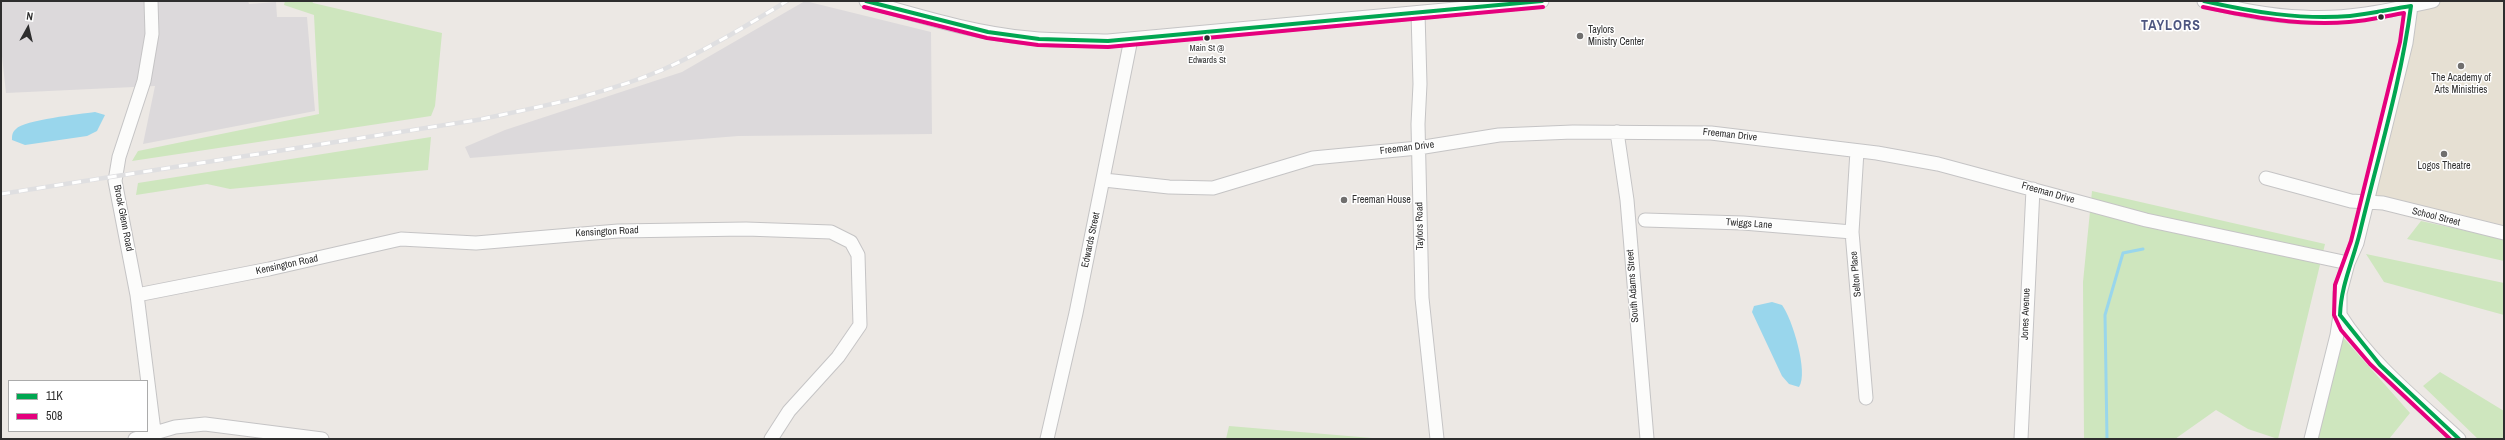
<!DOCTYPE html>
<html>
<head>
<meta charset="utf-8">
<style>
  body { margin:0 }
  #map { position:relative; width:2505px; height:440px; overflow:hidden; background:#ece8e4; font-family:"Archivo Narrow",sans-serif }
  canvas { display:block }
  .frame { position:absolute; inset:0; border:2px solid #2e2e2e; pointer-events:none }
  .legend { position:absolute; left:8px; top:380px; width:140px; height:52px; box-sizing:border-box; background:#fff; border:1px solid #ababab; margin:0; padding:5px 7px; list-style:none; font-size:12px; color:#2e2e2e }
  .legend li { display:flex; align-items:center; gap:8px; height:20px }
  .legend b { width:20px; border:1px solid #ababab }
  .north { position:absolute; left:8px; top:8px; width:40px; height:40px; -webkit-text-stroke:3px #fff; paint-order:stroke; rotate:8deg; font-size:11px; font-weight:700; line-height:16px; text-align:center; color:#2e2e2e }
  .north::after { content:''; display:block; margin:auto; width:14px; height:18px; background:#2e2e2e; clip-path:polygon(50% 0,100% 100%,50% 72%,0 100%) }
</style>
</head>
<body>
<div id="map">
<canvas width="2505" height="440"></canvas>
<div class="frame"></div>
<ul class="legend">
<li><b style="height:5px;background:#00a651"></b>11K</li>
<li><b style="height:5px;background:#e5007d"></b>508</li>
</ul>
<div class="north">N</div>
</div>
<script>
const g = document.querySelector('canvas').getContext('2d');
g.lineJoin = 'round';
function fillPath(path, color) {
  g.fillStyle = color;
  g.fill(path, 'evenodd');
}
function strokePath(path, color, width, dash) {
  g.strokeStyle = color;
  g.lineWidth = width;
  g.lineCap = dash ? 'butt' : 'round';
  g.setLineDash(dash || []);
  g.stroke(path);
}
function write(font, color, halo, rows, align = 'center') {
  g.font = font + ' "Archivo Narrow",sans-serif';
  g.lineWidth = 3;
  g.setLineDash([]);
  g.textBaseline = 'middle';
  g.strokeStyle = halo;
  g.fillStyle = color;
  for (const [text, x, y, turn = 0] of rows) {
    g.save();
    g.translate(x, y);
    g.rotate((+turn || 0) * Math.PI / 180);
    g.textAlign = isNaN(turn) ? turn : align;
    if (halo) g.strokeText(text, 0, 0);
    g.fillText(text, 0, 0);
    g.restore();
  }
}
fillPath(new Path2D(`
  M 1,1 L 248,1 L 249,4 L 276,2 L 277,17 L 307,17 L 315,111 L 143,144 L 155,86 L 6,93 L 1,47 Z
  M 805,1 L 931,32 L 932,134 L 738,136 L 470,158 L 465,147 L 505,130 L 682,72 Z`), '#dcd9db');
fillPath(new Path2D(`
  M 2433,1 L 2504,1 L 2504,232 L 2367,202 L 2411,6 Z`), '#e6e0d3');
fillPath(new Path2D(`
  M 285,1 L 312,1 L 313,3 L 442,33 L 435,106 L 431,116 L 132,161 L 138,151 L 319,114 L 314,15 L 284,5 Z
  M 431,137 L 428,170 L 230,189 L 207,184 L 136,195 L 138,183 Z
  M 2092,191 L 2325,244 L 2278,439 L 2248,429 L 2216,410 L 2175,439 L 2084,439 L 2083,282 Z
  M 2421,221 L 2504,239 L 2504,261 L 2407,239 Z
  M 2366,254 L 2504,283 L 2504,315 L 2384,282 Z
  M 2341,335 L 2410,413 L 2389,439 L 2316,439 Z
  M 2440,372 L 2504,411 L 2504,439 L 2478,439 L 2423,386 Z
  M 1229,426 L 1384,439 L 1226,439 Z`), '#cee6be');
fillPath(new Path2D(`
  M 95,112 L 105,115 L 97,131 L 87,136 L 25,145 L 12,140 C 12,136 12,132 16,129 C 24,120 80,114 95,112 Z
  M 1772,302 L 1782,305 C 1792,318 1809,373 1799,387 L 1789,384 L 1782,376 L 1752,312 L 1754,306 Z`), '#99d6ec');
strokePath(new Path2D(`
  M 2107,439 L 2105,315 L 2123,253 L 2143,249`), '#99d6ec', 3);
const minor = new Path2D(`
  M 151,1 L 152,34 L 144,81 L 119,157 L 115,181 L 137,295 L 155,439
  M 866,1 C 920,16 973,33 1029,38 C 1055,41 1082,40 1108,41 L 1542,1
  M 2204,1 C 2237,9 2269,16 2303,17 C 2347,20 2391,10 2433,1
  M 1418,13 L 1420,84 L 1418,124 L 1422,298 L 1437,439
  M 1617,132 L 1627,200 L 1647,439
  M 1857,151 L 1852,232 L 1866,398
  M 2266,178 L 2351,201 L 2383,203 L 2504,233
  M 1104,180 L 1169,187 L 1213,188 L 1313,158 L 1418,148 L 1499,135 L 1573,132 L 1711,133 L 1877,153 L 1938,164 L 2146,220 L 2348,263
  M 1645,220 L 1743,223 L 1852,232
  M 137,295 L 269,269 L 401,239 L 476,243 L 618,231 L 746,229 L 831,232 L 851,242 L 858,255 L 860,325 L 838,357 L 789,411 L 771,439
  M 2340,315 C 2371,364 2417,400 2459,439
  M 135,439 L 175,427 L 205,424 L 322,439
  M 1047,439 L 1076,313 L 1131,39
  M 2021,439 L 2033,189
  M 2311,439 L 2337,335 L 2340,315 L 2340,293 L 2348,263 L 2357,243 L 2406,43 L 2411,6`);
strokePath(minor, '#c5c4c5', 15);
strokePath(minor, '#fcfcfb', 13);
const rail = new Path2D(`
  M 1,194 L 477,120 C 539,107 603,95 662,70 C 705,51 746,26 787,1`);
strokePath(rail, '#dfdfe1', 4.5);
strokePath(rail, '#fff', 3, [9]);
strokePath(new Path2D(`
  M 866,1 L 988,32 L 1039,39 L 1108,41 L 1542,1
  M 2204,1 C 2252,12 2301,20 2350,16 C 2371,14 2391,9 2411,6
  M 2340,315 C 2341,285 2353,261 2360,232 C 2378,157 2401,82 2411,6
  M 2340,315 L 2380,365 L 2459,439`), '#00a651', 4);
strokePath(new Path2D(`
  M 864,7 L 987,38 L 1038,45 L 1108,47 L 1543,7
  M 2203,7 C 2251,17 2300,26 2349,22 C 2368,21 2386,16 2404,13 L 2400,42 L 2351,241 L 2335,285 L 2334,315 L 2341,330 L 2370,364 L 2450,439`), '#e5007d', 4);
for (const [x, y, r, color] of [
  [2381,17,3.5,"#2e2e2e"],
  [1580,36,4,"#706f6e"],
  [1207,38,3.5,"#2e2e2e"],
  [2461,66,4,"#706f6e"],
  [2444,154,4,"#706f6e"],
  [1344,200,4,"#706f6e"]
]) {
  const dot = new Path2D();
  dot.arc(x, y, r, 0, 2 * Math.PI);
  g.fillStyle = color;
  g.fill(dot);
  strokePath(dot, '#fff', 1.5);
}
write('9px', '#2e2e2e', '#fff', [
  ["Main St @",1207,49],
  ["Edwards St",1207,61]
]);
write('10px', '#2e2e2e', '#fff', [
  ["Taylors",1588,30],
  ["Ministry Center",1588,42],
  ["The Academy of",2461,78,"center"],
  ["Arts Ministries",2461,90,"center"],
  ["Logos Theatre",2444,166,"center"],
  ["Freeman House",1352,200]
], 'left');
write('10px', '#2e2e2e', '#fff', [
  ["Freeman Drive",1730,135,6],
  ["Freeman Drive",1407,148,-7],
  ["Freeman Drive",2048,193,16],
  ["School Street",2436,217,14],
  ["Brook Glenn Road",123,218,79],
  ["Twiggs Lane",1749,224,4],
  ["Taylors Road",1420,226,-91],
  ["Kensington Road",607,232,-3],
  ["Edwards Street",1091,240,-78],
  ["Kensington Road",287,265,-12],
  ["Selton Place",1856,274,-95],
  ["South Adams Street",1633,286,-94],
  ["Jones Avenue",2026,314,-88]
]);
g.letterSpacing = '1px';
write('bold 14px', '#4d5680', '#fff', [
  ["TAYLORS",2171,26]
]);
g.letterSpacing = '0px';
</script>
</body>
</html>
